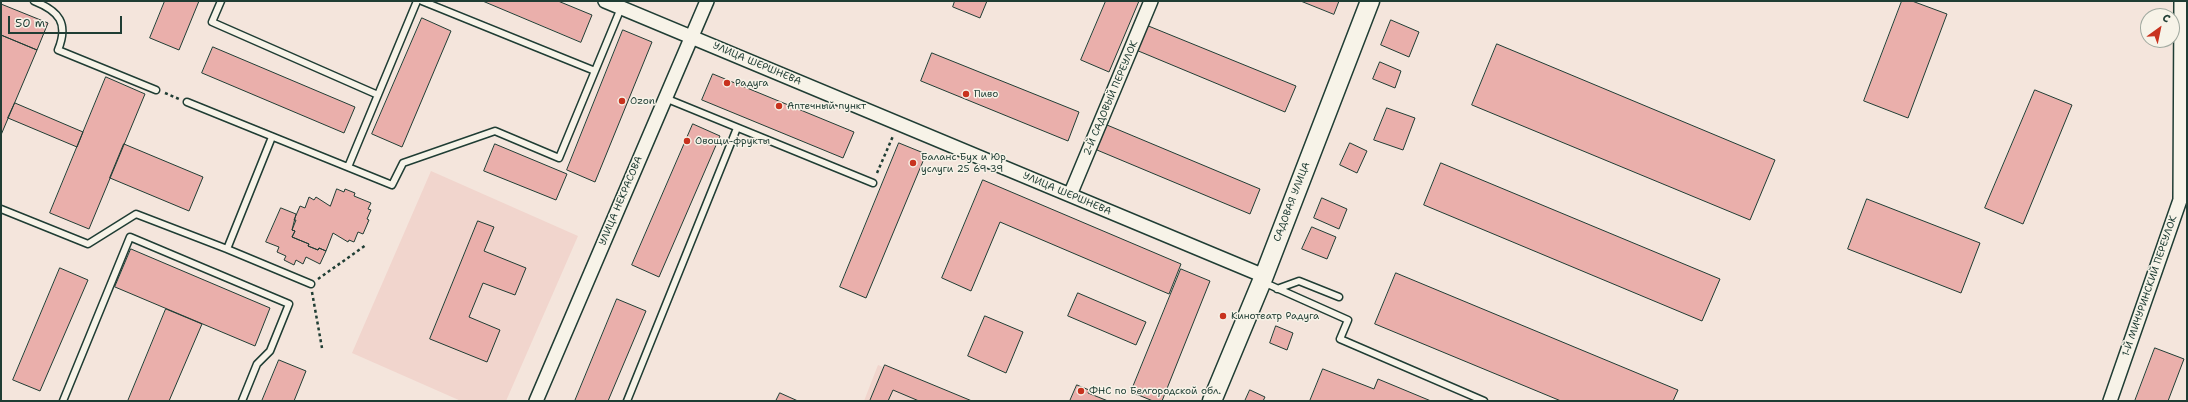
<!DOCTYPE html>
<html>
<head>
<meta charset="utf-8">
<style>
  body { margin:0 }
  #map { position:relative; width:2188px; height:402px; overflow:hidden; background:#f4e5dc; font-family:"Shantell Sans",sans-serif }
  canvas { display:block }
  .frame { position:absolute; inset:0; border:2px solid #1f3d34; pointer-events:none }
  .north { position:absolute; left:2140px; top:8px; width:40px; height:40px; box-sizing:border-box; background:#f7f3e8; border:1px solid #a1aaa0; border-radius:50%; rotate:33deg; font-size:11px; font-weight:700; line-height:16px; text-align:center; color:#1f3d34 }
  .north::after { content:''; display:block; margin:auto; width:14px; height:18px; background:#c8321e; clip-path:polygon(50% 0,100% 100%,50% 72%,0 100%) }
  .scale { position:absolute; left:8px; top:16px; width:114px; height:18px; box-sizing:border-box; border:2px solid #1f3d34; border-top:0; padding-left:5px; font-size:12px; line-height:14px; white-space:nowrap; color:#1f3d34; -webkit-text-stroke:3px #f7f3e8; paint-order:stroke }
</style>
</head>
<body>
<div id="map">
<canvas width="2188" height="402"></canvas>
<div class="frame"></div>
<div class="north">С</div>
<div class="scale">50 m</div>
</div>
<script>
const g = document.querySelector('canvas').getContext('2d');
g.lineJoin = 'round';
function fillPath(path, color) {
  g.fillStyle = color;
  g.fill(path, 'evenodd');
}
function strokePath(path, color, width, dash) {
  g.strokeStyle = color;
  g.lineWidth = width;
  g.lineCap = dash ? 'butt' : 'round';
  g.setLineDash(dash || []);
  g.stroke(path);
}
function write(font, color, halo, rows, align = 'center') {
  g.font = font + ' "Shantell Sans",sans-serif';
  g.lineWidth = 3;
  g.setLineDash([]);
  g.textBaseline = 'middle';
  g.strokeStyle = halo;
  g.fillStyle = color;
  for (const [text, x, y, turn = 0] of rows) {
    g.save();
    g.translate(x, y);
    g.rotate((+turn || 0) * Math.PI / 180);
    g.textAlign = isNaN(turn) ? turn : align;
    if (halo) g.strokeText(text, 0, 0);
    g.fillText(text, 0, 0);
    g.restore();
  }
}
fillPath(new Path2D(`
  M 431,171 L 578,236 L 506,401 L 461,401 L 352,353 Z
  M 878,365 L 969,401 L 864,401 Z`), '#f1d5cd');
const building = new Path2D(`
  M 165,1 L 199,1 L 179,50 L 150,38 Z
  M 483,1 L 558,1 L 592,15 L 581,42 Z
  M 955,1 L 987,1 L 980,18 L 953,7 Z
  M 1106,1 L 1139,1 L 1109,72 L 1081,60 Z
  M 1301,1 L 1339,1 L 1334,14 Z
  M 1902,1 L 1912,1 L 1947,14 L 1908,118 L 1864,101 Z
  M 1,4 L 48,23 L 37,50 L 1,35 Z
  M 422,18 L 451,31 L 402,147 L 372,134 Z
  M 1391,20 L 1419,32 L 1409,57 L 1381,45 Z
  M 1146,25 L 1296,86 L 1285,112 L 1136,50 Z
  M 623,30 L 652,42 L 595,182 L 567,170 Z
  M 1,35 L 37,50 L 1,135 Z
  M 1497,44 L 1775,160 L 1750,220 L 1472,105 Z
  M 213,47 L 355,107 L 344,133 L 202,73 Z
  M 932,53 L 1079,112 L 1068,141 L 921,81 Z
  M 1380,62 L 1401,71 L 1395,88 L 1373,79 Z
  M 713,74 L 854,132 L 843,158 L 702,100 Z
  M 106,77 L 145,94 L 89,229 L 50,213 Z
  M 2035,90 L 2072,105 L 2023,224 L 1985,208 Z
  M 15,103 L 83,132 L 77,147 L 8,118 Z
  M 1387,108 L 1415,118 L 1403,150 L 1374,140 Z
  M 693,124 L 720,136 L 659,277 L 632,265 Z
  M 1107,125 L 1260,189 L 1250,214 L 1097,150 Z
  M 899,143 L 926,154 L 866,298 L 840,287 Z
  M 1350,143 L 1367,151 L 1357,173 L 1340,165 Z
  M 124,144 L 203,177 L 189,211 L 110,178 Z
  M 495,144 L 567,174 L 556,200 L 484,171 Z
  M 1441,163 L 1720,279 L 1702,321 L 1424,205 Z
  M 983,180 L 1181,264 L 1169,294 L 1000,222 L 971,291 L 942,278 Z
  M 337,189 L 344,192 L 345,189 L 355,193 L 354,196 L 371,203 L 368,209 L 371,210 L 367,219 L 369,220 L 363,234 L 358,232 L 354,242 L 349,240 L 348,242 L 333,233 L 326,251 L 319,248 L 318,250 L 308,246 L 309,244 L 292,237 L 295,231 L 292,230 L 296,220 L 294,220 L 300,206 L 305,208 L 309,197 L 314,200 L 316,197 L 330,206 Z
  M 1322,198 L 1347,209 L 1339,229 L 1314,218 Z
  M 1867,199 L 1980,243 L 1961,293 L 1848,249 Z
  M 281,208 L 296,214 L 292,230 L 295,231 L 292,237 L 309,244 L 308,246 L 318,250 L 319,248 L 326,251 L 320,264 L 306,257 L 303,264 L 296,260 L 294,265 L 284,260 L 286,256 L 277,252 L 279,247 L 266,242 Z
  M 478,221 L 494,227 L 484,251 L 526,268 L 515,295 L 483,283 L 469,317 L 500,330 L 487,362 L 430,339 Z
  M 1312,227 L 1336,237 L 1327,259 L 1302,249 Z
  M 131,249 L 270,308 L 255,346 L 115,287 Z
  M 60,268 L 88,280 L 40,391 L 13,380 Z
  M 1181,269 L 1210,281 L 1162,401 L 1153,401 L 1131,392 Z
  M 1396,273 L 1678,390 L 1673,401 L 1561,401 L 1375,324 Z
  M 1078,293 L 1146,322 L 1136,345 L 1068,316 Z
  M 617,299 L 646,311 L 608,401 L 575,401 Z
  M 166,309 L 202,324 L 169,401 L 128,401 Z
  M 985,316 L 1023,332 L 1006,373 L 968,356 Z
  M 1276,326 L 1293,333 L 1287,350 L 1270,343 Z
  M 2155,348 L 2184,359 L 2168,401 L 2135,401 Z
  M 279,360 L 306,371 L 294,401 L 262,401 Z
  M 885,365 L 972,401 L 919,401 L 893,390 L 888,401 L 870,401 Z
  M 1323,369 L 1374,389 L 1378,379 L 1431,401 L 1310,401 Z
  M 1077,385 L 1089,390 L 1088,393 L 1108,401 L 1070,401 Z
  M 1250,390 L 1265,397 L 1263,401 L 1245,401 Z
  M 780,393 L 798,401 L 776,401 Z`);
fillPath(building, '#eaafab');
strokePath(building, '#1f3d34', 1);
const service = new Path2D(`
  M 34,1 C 59,11 69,23 58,50 L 156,90
  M 221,1 L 212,22 L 378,95
  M 422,1 L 595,71
  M 665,98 L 873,183
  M 187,102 L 392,185 L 403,163 L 495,131 L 559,158 L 621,8
  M 348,167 L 417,1
  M 1,209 L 88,244 L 136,214 L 227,249 L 272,137
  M 227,249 L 311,284
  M 1263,282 L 1348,320 L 1340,339 L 1484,401
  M 1277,289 L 1299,281 L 1339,297
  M 63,401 L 130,237 L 289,304 L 270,351 L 257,364 L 242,401
  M 627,401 L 737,128`);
const minor = new Path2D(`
  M 605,1 L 1264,276
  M 1070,195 L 1151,1
  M 536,401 L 707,1
  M 2110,401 L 2180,200 L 2181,1`);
const secondary = new Path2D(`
  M 1212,401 L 1264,276 L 1370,1`);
strokePath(service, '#1f3d34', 9);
strokePath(minor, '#1f3d34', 16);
strokePath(secondary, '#1f3d34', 21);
strokePath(new Path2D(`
  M 165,93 L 179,99
  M 877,173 L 893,136
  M 318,279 L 366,245
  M 312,292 L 322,348`), '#1f3d34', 2.5, [3, 3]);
strokePath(service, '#f7f3e8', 6);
strokePath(minor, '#f7f3e8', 13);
strokePath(secondary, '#f7f3e8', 18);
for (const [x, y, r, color] of [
  [727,83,4,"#c8321e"],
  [966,94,4,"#c8321e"],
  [622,101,4,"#c8321e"],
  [779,106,4,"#c8321e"],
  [687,141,4,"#c8321e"],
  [913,163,4,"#c8321e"],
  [1223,316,4,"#c8321e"],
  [1081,391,4,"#c8321e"]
]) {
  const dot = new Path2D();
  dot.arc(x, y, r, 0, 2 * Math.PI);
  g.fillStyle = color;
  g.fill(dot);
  strokePath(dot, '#f7f3e8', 1.5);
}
write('10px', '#1f3d34', '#f7f3e8', [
  ["УЛИЦА ШЕРШНЕВА",757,64,23],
  ["2-Й САДОВЫЙ ПЕРЕУЛОК",1111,98,-67],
  ["УЛИЦА ШЕРШНЕВА",1067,194,23],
  ["УЛИЦА НЕКРАСОВА",621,201,-67],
  ["САДОВАЯ УЛИЦА",1292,202,-69],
  ["1-Й МИЧУРИНСКИЙ ПЕРЕУЛОК",2150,286,-71]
]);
write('10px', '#1f3d34', '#f7f3e8', [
  ["Радуга",735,83],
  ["Пиво",974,94],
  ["Ozon",630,101],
  ["Аптечный пункт",787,106],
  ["Овощи-фрукты",695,141],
  ["Баланс Бух и Юр",921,157],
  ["услуги 25 69 39",921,169],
  ["Кинотеатр Радуга",1231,316],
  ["ФНС по Белгородской обл.",1089,391]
], 'left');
</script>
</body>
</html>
